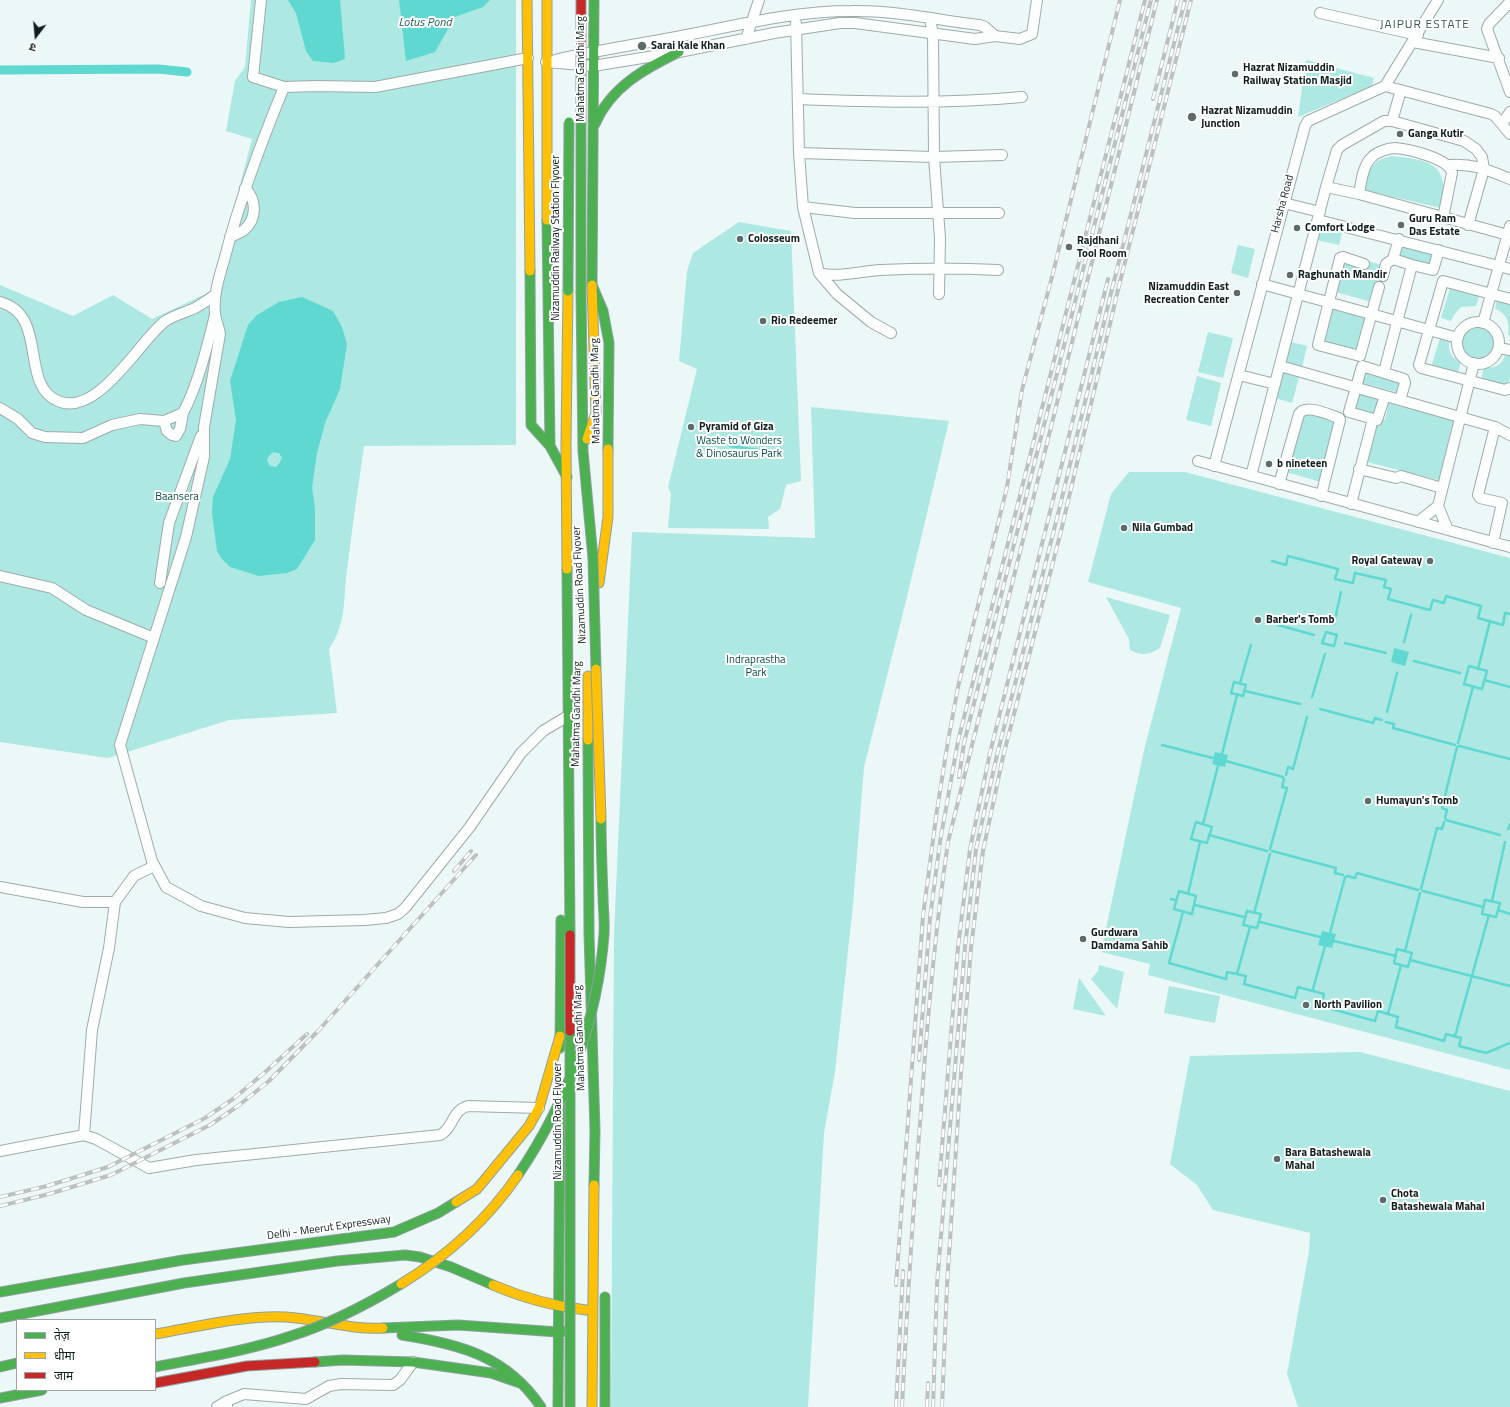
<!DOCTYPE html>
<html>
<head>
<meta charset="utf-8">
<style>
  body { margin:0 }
  #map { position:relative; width:1510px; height:1407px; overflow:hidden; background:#ebf8f7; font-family:"Titillium Web","Noto Sans Devanagari",sans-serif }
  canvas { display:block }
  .legend { position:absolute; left:16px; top:1319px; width:140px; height:72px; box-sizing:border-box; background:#fff; border:1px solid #9fa5a5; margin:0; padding:5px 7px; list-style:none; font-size:12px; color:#101f1e }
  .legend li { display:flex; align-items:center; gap:8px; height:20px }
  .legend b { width:20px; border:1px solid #9fa5a5 }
  .north { position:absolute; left:16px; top:16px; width:40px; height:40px; -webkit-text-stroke:3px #fff; paint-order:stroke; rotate:196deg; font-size:11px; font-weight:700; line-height:16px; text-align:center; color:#101f1e }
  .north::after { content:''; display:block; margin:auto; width:14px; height:18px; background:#101f1e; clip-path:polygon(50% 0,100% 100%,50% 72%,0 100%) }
</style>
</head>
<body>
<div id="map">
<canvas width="1510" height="1407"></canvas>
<ul class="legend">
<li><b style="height:5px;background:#4caf50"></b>तेज़</li>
<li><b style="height:5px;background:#ffc107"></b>धीमा</li>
<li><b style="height:5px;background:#c62828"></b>जाम</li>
</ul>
<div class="north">उ</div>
</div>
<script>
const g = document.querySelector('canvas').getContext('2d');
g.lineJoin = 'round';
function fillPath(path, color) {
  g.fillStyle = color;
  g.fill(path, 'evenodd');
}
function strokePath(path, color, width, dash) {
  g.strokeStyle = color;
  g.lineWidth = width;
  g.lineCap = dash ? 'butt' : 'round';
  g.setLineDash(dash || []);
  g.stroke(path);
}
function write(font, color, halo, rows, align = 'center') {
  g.font = font + ' "Titillium Web",sans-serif';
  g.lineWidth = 4;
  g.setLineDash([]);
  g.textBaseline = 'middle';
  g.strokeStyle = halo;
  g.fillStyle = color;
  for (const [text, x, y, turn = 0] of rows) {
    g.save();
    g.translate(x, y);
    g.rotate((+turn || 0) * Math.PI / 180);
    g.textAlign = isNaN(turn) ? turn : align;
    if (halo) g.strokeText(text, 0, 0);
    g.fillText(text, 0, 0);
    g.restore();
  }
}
fillPath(new Path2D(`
  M 251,0 L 516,0 L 516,445 L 364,446 C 358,487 352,529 347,570 C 343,599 347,623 329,649 L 337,713 L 229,720 L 108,758 L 0,742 L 0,285 L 73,316 L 113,295 L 152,319 L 212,291 L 252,139 L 226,131 L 235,81 L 245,67 Z
  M 1306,60 L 1374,78 L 1372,86 L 1298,117 Z
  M 1392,156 C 1430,160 1451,164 1441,208 L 1364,190 C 1369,170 1370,161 1392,156 Z
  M 739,222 L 791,231 L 801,481 L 786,485 L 780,509 L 768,517 L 769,529 L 668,528 L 671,494 L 668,487 L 697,369 L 679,361 L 687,271 L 693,253 Z
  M 1322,223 L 1343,229 L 1339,245 L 1317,240 Z
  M 1401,243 L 1436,252 L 1433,266 L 1398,256 Z
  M 1238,245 L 1255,249 L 1248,278 L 1231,273 Z
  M 1342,254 L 1382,265 L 1372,302 L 1332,291 Z
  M 1450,288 L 1479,296 L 1476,306 L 1461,307 L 1454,315 L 1451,321 L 1441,318 Z
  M 1497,299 L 1510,302 L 1510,335 L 1508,335 C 1510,323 1507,313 1495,309 Z
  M 1329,306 L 1370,317 L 1359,354 L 1319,343 Z
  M1462 342a16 16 0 1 1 32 0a16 16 0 1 1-32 0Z
  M 1208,332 L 1233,338 L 1223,378 L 1198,372 Z
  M 1440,338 L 1450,341 C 1447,351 1452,359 1461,362 L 1457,376 L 1431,367 Z
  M 1291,342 L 1307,346 L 1302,367 L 1286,363 Z
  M 1505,355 L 1510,356 L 1510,378 L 1507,387 L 1481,380 L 1484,367 C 1495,369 1502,365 1505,355 Z
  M 1283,369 L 1300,374 L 1292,403 L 1275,398 Z
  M 1365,372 L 1402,381 L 1399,393 L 1362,383 Z
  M 1197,376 L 1221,383 L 1211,426 L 1186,420 Z
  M 1359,394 L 1381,399 L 1376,416 L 1355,410 Z
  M 1389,403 L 1456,421 L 1442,481 L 1367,462 L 1378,419 L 1385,420 Z
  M 811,407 L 949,421 L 906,601 L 864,767 L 853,905 L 835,1072 L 824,1133 L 808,1407 L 611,1407 L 614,934 L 632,532 L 815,538 Z
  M 1307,411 L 1337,416 L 1324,483 L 1286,472 L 1301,417 Z
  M 1129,472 L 1185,472 L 1510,558 L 1510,1070 L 1148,975 L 1150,964 L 1101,952 L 1144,750 L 1181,608 L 1088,582 L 1111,494 Z
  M 1106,597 L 1170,615 L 1160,648 C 1149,655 1142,656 1130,650 L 1129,639 Z
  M 1099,965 L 1124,972 L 1117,1009 L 1091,979 L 1098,971 Z
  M 1079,978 L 1106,1016 L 1073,1009 Z
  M 1169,986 L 1220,996 L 1215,1023 L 1164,1013 Z
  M 1360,1052 L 1510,1091 L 1510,1407 L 1298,1407 L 1287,1374 L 1309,1251 L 1310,1233 L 1213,1210 L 1197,1185 L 1170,1164 L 1190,1056 Z`), '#ade8e2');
fillPath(new Path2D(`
  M 288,0 L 340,0 L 345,59 L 334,63 L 313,61 L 306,51 L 296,13 Z
  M 399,0 L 490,0 L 483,7 L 455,17 L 435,52 L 406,61 Z
  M 302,297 L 333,311 L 342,327 L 347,344 L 340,389 L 325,423 L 317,453 L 312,488 L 315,508 L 315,540 L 297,569 L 287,573 L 259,576 L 230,567 L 222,559 L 217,551 L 212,513 L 213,497 L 230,459 L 236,420 L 230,381 L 248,325 L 257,315 L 279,302 ZM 273,452 L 279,453 L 282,458 L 280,462 L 276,467 L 270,466 L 267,461 L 268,457 Z
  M 1394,648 L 1409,652 L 1405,666 L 1391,662 Z
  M 1215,752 L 1228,755 L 1225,767 L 1212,764 Z
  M 1322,931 L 1336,934 L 1332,948 L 1318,945 Z`), '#5ed8d0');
strokePath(new Path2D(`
  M 730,446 L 758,450
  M 1272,561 L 1286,565 L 1288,556 L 1338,569 L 1335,579 L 1353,583 L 1355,573 L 1386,580 L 1384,587 L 1391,589 L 1388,599 L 1430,610 L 1433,600 L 1444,603 L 1446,596 L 1481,606 L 1478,618 L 1503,625 L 1505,613 L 1510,614
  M 1334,624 L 1341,592
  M 1278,625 L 1314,635
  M 1326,632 L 1337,635 L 1334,646 L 1322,643 Z
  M 1404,642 L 1411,615
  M 1345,643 L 1386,653
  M 1414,661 L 1460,673
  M 1469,666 L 1487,671 L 1482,689 L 1464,684 Z
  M 1478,669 L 1490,621
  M 1484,680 L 1510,687
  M 1234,682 L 1246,685 L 1243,696 L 1231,693 Z
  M 1240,683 L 1251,645
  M 1245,691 L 1300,704
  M 1312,697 L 1325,654
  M 1320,709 L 1373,723 L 1375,718 L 1382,720
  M 1387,712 L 1397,673
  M 1386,722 L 1394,724 L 1393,728 L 1455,745
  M 1458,743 L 1473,687
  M 1162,745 L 1213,758
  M 1459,746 L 1510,759
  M 1222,754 L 1237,695
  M 1226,761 L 1283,777
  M 1286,775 L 1288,767 L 1293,769 L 1307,717
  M 1445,818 L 1447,810 L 1442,808 L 1457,747
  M 1446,820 L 1500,835
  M 1196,822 L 1212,827 L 1207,843 L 1191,839 Z
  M 1203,824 L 1218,766
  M 1508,829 L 1510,824
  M 1209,835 L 1267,851
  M 1270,849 L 1287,788 L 1282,787 L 1284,779
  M 1272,851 L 1336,868 L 1335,873 L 1343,875
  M 1347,876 L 1355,878 L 1357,873 L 1418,890
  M 1421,889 L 1437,828 L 1442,829 L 1444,822
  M 1179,891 L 1196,896 L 1192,914 L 1174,909 Z
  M 1423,891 L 1483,907
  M 1188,894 L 1200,842
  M 1171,899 L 1175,900
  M 1485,900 L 1500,903 L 1496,917 L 1482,914 Z
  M 1492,901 L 1505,842
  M 1195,905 L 1244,917
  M 1498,910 L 1510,914
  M 1247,911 L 1261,914 L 1257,928 L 1243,925 Z
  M 1183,912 L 1169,963 L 1226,979 L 1227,972 L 1246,976 L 1244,984 L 1295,998 L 1298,987 L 1324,994 L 1321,1006 L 1375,1021 L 1378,1011 L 1398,1017 L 1396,1027 L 1444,1041 L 1446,1034 L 1461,1038 L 1459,1046 L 1486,1053 L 1510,1043
  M 1254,913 L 1270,854
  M 1260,922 L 1320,937
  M 1330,933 L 1345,877
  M 1334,941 L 1396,956
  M 1397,949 L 1412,953 L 1408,967 L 1394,963 Z
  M 1405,951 L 1420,893
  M 1410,960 L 1510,986
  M 1237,974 L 1250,927
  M 1313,989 L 1325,946
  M 1388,1014 L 1401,965
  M 1455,1036 L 1489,915`), '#5ed8d0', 2.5);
strokePath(new Path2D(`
  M 0,70 L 159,69 L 187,72`), '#5ed8d0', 9);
const street = new Path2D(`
  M 261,0 L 253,77 L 284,87
  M 1509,3 L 1489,24 L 1487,29 L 1510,92
  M 1320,13 L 1418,35
  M 930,19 L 933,34 L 934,157 L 940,238 L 939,294
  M 796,23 L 799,153 L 803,207 L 819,273 L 837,294 L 871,322 L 891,333
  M 746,39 L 759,0
  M 1413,42 L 1499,58
  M 528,58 L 375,87 L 316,86 L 284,87 C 261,143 240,198 225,257 C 220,275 213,294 215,313 C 215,318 219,327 220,334 L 204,427 L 204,457 L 186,537 L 120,745 L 152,861 L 166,887 L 201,906 L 245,918 L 289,922 L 364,920 L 386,918 L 398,914 L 405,908 L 469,828 L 521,753 L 543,731 L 568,716
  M 555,60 C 594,51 633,45 671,38 C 731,27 790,11 851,11 C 894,10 937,20 980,25 L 985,27 L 995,36
  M 546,62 L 593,66 L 679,52 L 774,33 L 840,23 L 855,23 L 975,39 L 995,36 L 1020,39 L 1032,34 L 1037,0
  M 1385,86 L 1491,114 L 1495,116 L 1510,134
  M 799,99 C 873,102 947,104 1022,97
  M 1392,121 L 1401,90
  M 1502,124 L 1510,112
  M 799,153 L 934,157 L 1002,155
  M 1449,165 C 1473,163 1488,170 1510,179
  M 1326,187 L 1337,150 L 1342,145 L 1384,121 L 1392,121 L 1464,141 L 1476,149 L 1482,157 L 1484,169 L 1468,225
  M 1359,194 C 1361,182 1363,165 1372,157 C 1377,152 1388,148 1395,148 C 1408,149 1449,158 1452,173 L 1443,218
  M 1284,203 L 1320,212
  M 803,207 L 855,213 L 999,213
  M 1318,220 L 1510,269
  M 230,237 C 235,235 240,233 244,230 C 258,218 256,199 245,188
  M 1364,264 L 1343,257 L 1340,258 L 1318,345 L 1360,356 L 1379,287
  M 1412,265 L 1433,270 L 1439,250
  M 819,273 C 839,278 860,271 881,270 C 920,268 959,268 998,270
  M 1383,276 L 1386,264 L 1393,259
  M 1262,284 L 1458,338
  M 1510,299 L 1443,281 L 1419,365 L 1421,368 L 1505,390 L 1510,388
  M 0,302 C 49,315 19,385 58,401 C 97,418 139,342 164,322 C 173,315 185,313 195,308 C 202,304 209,299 215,295
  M1457 343a21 21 0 1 1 42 0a21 21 0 1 1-42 0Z
  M 1483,323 L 1510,226
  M 1499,348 L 1510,350
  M 1280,366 L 1495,427 L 1510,435
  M 1384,372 L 1412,265 L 1393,259 L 1399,239
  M 1239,375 L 1275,384
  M 1385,396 L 1377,420 L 1349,412 L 1362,366 L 1404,379 L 1405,383 L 1400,400
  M 0,408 L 18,419 L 32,433 L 45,437 L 83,438 L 112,425 L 140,419 L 164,421 L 183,413 C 198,385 207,347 215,315
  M 164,421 L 167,431 L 172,435 L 176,436 L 180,429 L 183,413
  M 1198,461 L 1510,547
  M 1214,466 L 1305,126 L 1308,121 L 1385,86 L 1438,0
  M 1359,469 L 1396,478 L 1401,476 L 1442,488
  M 1251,476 L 1326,187 L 1359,194 L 1508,235
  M 1279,484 L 1299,414 C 1306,403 1329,415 1339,418 L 1340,420 L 1321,496
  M 1351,504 L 1373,419
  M 1418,522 L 1438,506
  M 1448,530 L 1438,506 L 1474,363
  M 1493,543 L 1502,503 L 1480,498 L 1478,495 L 1495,427
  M 0,576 L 52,588 L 86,610 L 154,638
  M 160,583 L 169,523 L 201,436
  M 0,887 L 83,902 L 115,902
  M 84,1135 L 92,1030 L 109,948 L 115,902 L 134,876 L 154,866
  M 0,1151 L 84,1135 L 96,1139 L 149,1168 L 196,1160 L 440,1135 C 453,1129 452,1110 468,1106 L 539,1108
  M 217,1407 L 227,1401
  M 227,1407 L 227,1401 L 244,1394 L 306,1399 L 329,1386 L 341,1384 L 393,1385 L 400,1380 L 413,1362`);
const fast = new Path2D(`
  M 594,0 L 592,285 L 603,311 L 609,343 L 608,449
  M 595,124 C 611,87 644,69 679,52
  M 547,220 L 550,446 L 567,477
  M 530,271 L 531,425 L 550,446
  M 581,293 L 583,451 L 593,558
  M 567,569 L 570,935
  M 588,740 L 589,934 L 595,1130 L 594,1185
  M 560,1048 L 561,920
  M 0,1292 L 183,1260 L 394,1232 L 438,1213 L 456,1202
  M 605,1297 L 605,1407
  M 0,1318 L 184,1283 L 337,1261 L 405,1255 L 420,1257 L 451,1267 L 493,1285
  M 383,1328 L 458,1325 L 558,1332 L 569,1331
  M 402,1335 C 459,1344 507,1356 541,1407
  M 315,1362 L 343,1360 L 413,1362 L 491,1373 L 520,1383
  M 0,1367 L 17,1363
  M 0,1398 L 42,1390
  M 558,1407 L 560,1096`);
const slow = new Path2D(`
  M 527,0 L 530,271
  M 547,220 L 547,0
  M 587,439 L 596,413 L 592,285
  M 567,569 L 566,443 L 568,291
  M 599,583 L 608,517 L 608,449
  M 588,676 L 588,740
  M 456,1202 L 477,1189 L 529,1126 L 539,1108 L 560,1036
  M 493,1285 C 523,1298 553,1306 586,1310
  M 155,1334 C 197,1327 243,1315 286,1317 C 318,1319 350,1330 383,1328
  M 592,1407 L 594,1185`);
const jam = new Path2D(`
  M 155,1383 L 247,1366 L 315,1362`);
strokePath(street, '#9daba9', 12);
strokePath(fast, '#8ea19f', 11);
strokePath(slow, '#8ea19f', 11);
strokePath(jam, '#8ea19f', 11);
strokePath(street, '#fcfefe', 10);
strokePath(fast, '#4caf50', 9);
strokePath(slow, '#ffc107', 9);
strokePath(jam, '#c62828', 9);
const rail = new Path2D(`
  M 1153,99 L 1178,0
  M 959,777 L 964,743 L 1151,0
  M 454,871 L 471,851
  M 919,1060 L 930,918 L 940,842 L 958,741 L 1145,0
  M 939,1185 L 958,947 L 970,849 L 990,753 L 1108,279
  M 0,1197 L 47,1186 L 108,1167 L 205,1118 L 233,1099 L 263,1074 L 307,1034
  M 0,1206 L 49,1194 L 111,1175 L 210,1125 L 238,1106 L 269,1081 L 318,1031 L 476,855
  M 896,1285 L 923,916 L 937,810 L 948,741 L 958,687 L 1007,487 L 1022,390 L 1053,273 L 1120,0
  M 896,1407 L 903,1271
  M 902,1407 C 907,1308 913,1209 921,1111 C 927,1021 935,932 948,842 L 1157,0
  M 927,1407 L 928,1383
  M 933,1407 L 937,1284 L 965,947 L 976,849 L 997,755 L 1061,502 L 1112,289 L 1185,0
  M 942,1407 L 947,1285 L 961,1073 L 971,948 L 983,851 L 1003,757 L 1061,531 L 1118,290 L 1191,0`);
strokePath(rail, '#bcc1c0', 4);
strokePath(rail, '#fff', 2.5, [8]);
const fastBridge = new Path2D(`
  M 581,51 L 581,293
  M 568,291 L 569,122
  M 593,558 L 596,669
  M 570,1031 L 570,1407
  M 518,1175 C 566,1104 598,1020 604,934 C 605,922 603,908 603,895 C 602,870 601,844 601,819
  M 155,1367 C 200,1358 247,1351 291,1336 C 330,1324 366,1305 401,1284`);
const slowBridge = new Path2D(`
  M 596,669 L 601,819
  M 401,1284 C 447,1256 488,1219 518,1175`);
const jamBridge = new Path2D(`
  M 581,0 L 581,51
  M 570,935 L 570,1031`);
strokePath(fastBridge, '#8ea19f', 11, []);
strokePath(slowBridge, '#8ea19f', 11, []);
strokePath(jamBridge, '#8ea19f', 11, []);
strokePath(fastBridge, '#4caf50', 9);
strokePath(slowBridge, '#ffc107', 9);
strokePath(jamBridge, '#c62828', 9);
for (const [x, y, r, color] of [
  [642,46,5,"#5d6b6a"],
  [1235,74,4,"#5d6b6a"],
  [1192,117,5,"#5d6b6a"],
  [1400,134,4,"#5d6b6a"],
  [1401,225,4,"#5d6b6a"],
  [1297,228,4,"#5d6b6a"],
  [740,239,4,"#5d6b6a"],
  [1069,247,4,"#5d6b6a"],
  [1290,275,4,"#5d6b6a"],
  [1237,293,4,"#5d6b6a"],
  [763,321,4,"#5d6b6a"],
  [691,427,4,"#5d6b6a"],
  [1269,464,4,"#5d6b6a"],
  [1124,528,4,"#5d6b6a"],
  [1430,561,4,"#5d6b6a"],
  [1258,620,4,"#5d6b6a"],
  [1368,801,4,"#5d6b6a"],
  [1083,939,4,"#5d6b6a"],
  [1306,1005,4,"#5d6b6a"],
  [1277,1159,4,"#5d6b6a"],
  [1383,1200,4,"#5d6b6a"]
]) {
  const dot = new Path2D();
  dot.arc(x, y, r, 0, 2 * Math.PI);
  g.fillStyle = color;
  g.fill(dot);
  strokePath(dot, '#fff', 1.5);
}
write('bold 11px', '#101f1e', '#fff', [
  ["Sarai Kale Khan",651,46],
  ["Hazrat Nizamuddin",1243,68],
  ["Railway Station Masjid",1243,81],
  ["Hazrat Nizamuddin",1201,111],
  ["Junction",1201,124],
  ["Ganga Kutir",1408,134],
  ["Guru Ram",1409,219],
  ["Das Estate",1409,232],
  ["Comfort Lodge",1305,228],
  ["Colosseum",748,239],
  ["Rajdhani",1077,241],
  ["Tool Room",1077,254],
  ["Raghunath Mandir",1298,275],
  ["Nizamuddin East",1229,287,"right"],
  ["Recreation Center",1229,300,"right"],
  ["Rio Redeemer",771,321],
  ["Pyramid of Giza",699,427],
  ["b nineteen",1277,464],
  ["Nila Gumbad",1132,528],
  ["Royal Gateway",1422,561,"right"],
  ["Barber's Tomb",1266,620],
  ["Humayun's Tomb",1376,801],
  ["Gurdwara",1091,933],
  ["Damdama Sahib",1091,946],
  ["North Pavilion",1314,1005],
  ["Bara Batashewala",1285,1153],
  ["Mahal",1285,1166],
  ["Chota",1391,1194],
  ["Batashewala Mahal",1391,1207]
], 'left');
write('11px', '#101f1e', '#fff', [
  ["Mahatma Gandhi Marg",581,69,-90],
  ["Harsha Road",1283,204,-75],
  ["Nizamuddin Railway Station Flyover",556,238,-90],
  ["Mahatma Gandhi Marg",596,391,-91],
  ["Nizamuddin Road Flyover",580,585,-93],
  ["Mahatma Gandhi Marg",577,714,-89],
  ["Mahatma Gandhi Marg",580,1038,-92],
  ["Nizamuddin Road Flyover",558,1121,-90],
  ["Delhi - Meerut Expressway",329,1228,-8]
]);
write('11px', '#094d49', '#fff', [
  ["Waste to Wonders",739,441],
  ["& Dinosaurus Park",739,454],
  ["Baansera",177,497],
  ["Indraprastha",756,660],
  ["Park",756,673]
]);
write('italic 12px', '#1f5d58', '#fff', [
  ["Lotus Pond",425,23]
]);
g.letterSpacing = '1px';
write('12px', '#325754', '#fff', [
  ["JAIPUR ESTATE",1425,25]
]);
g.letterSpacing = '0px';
</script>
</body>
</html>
